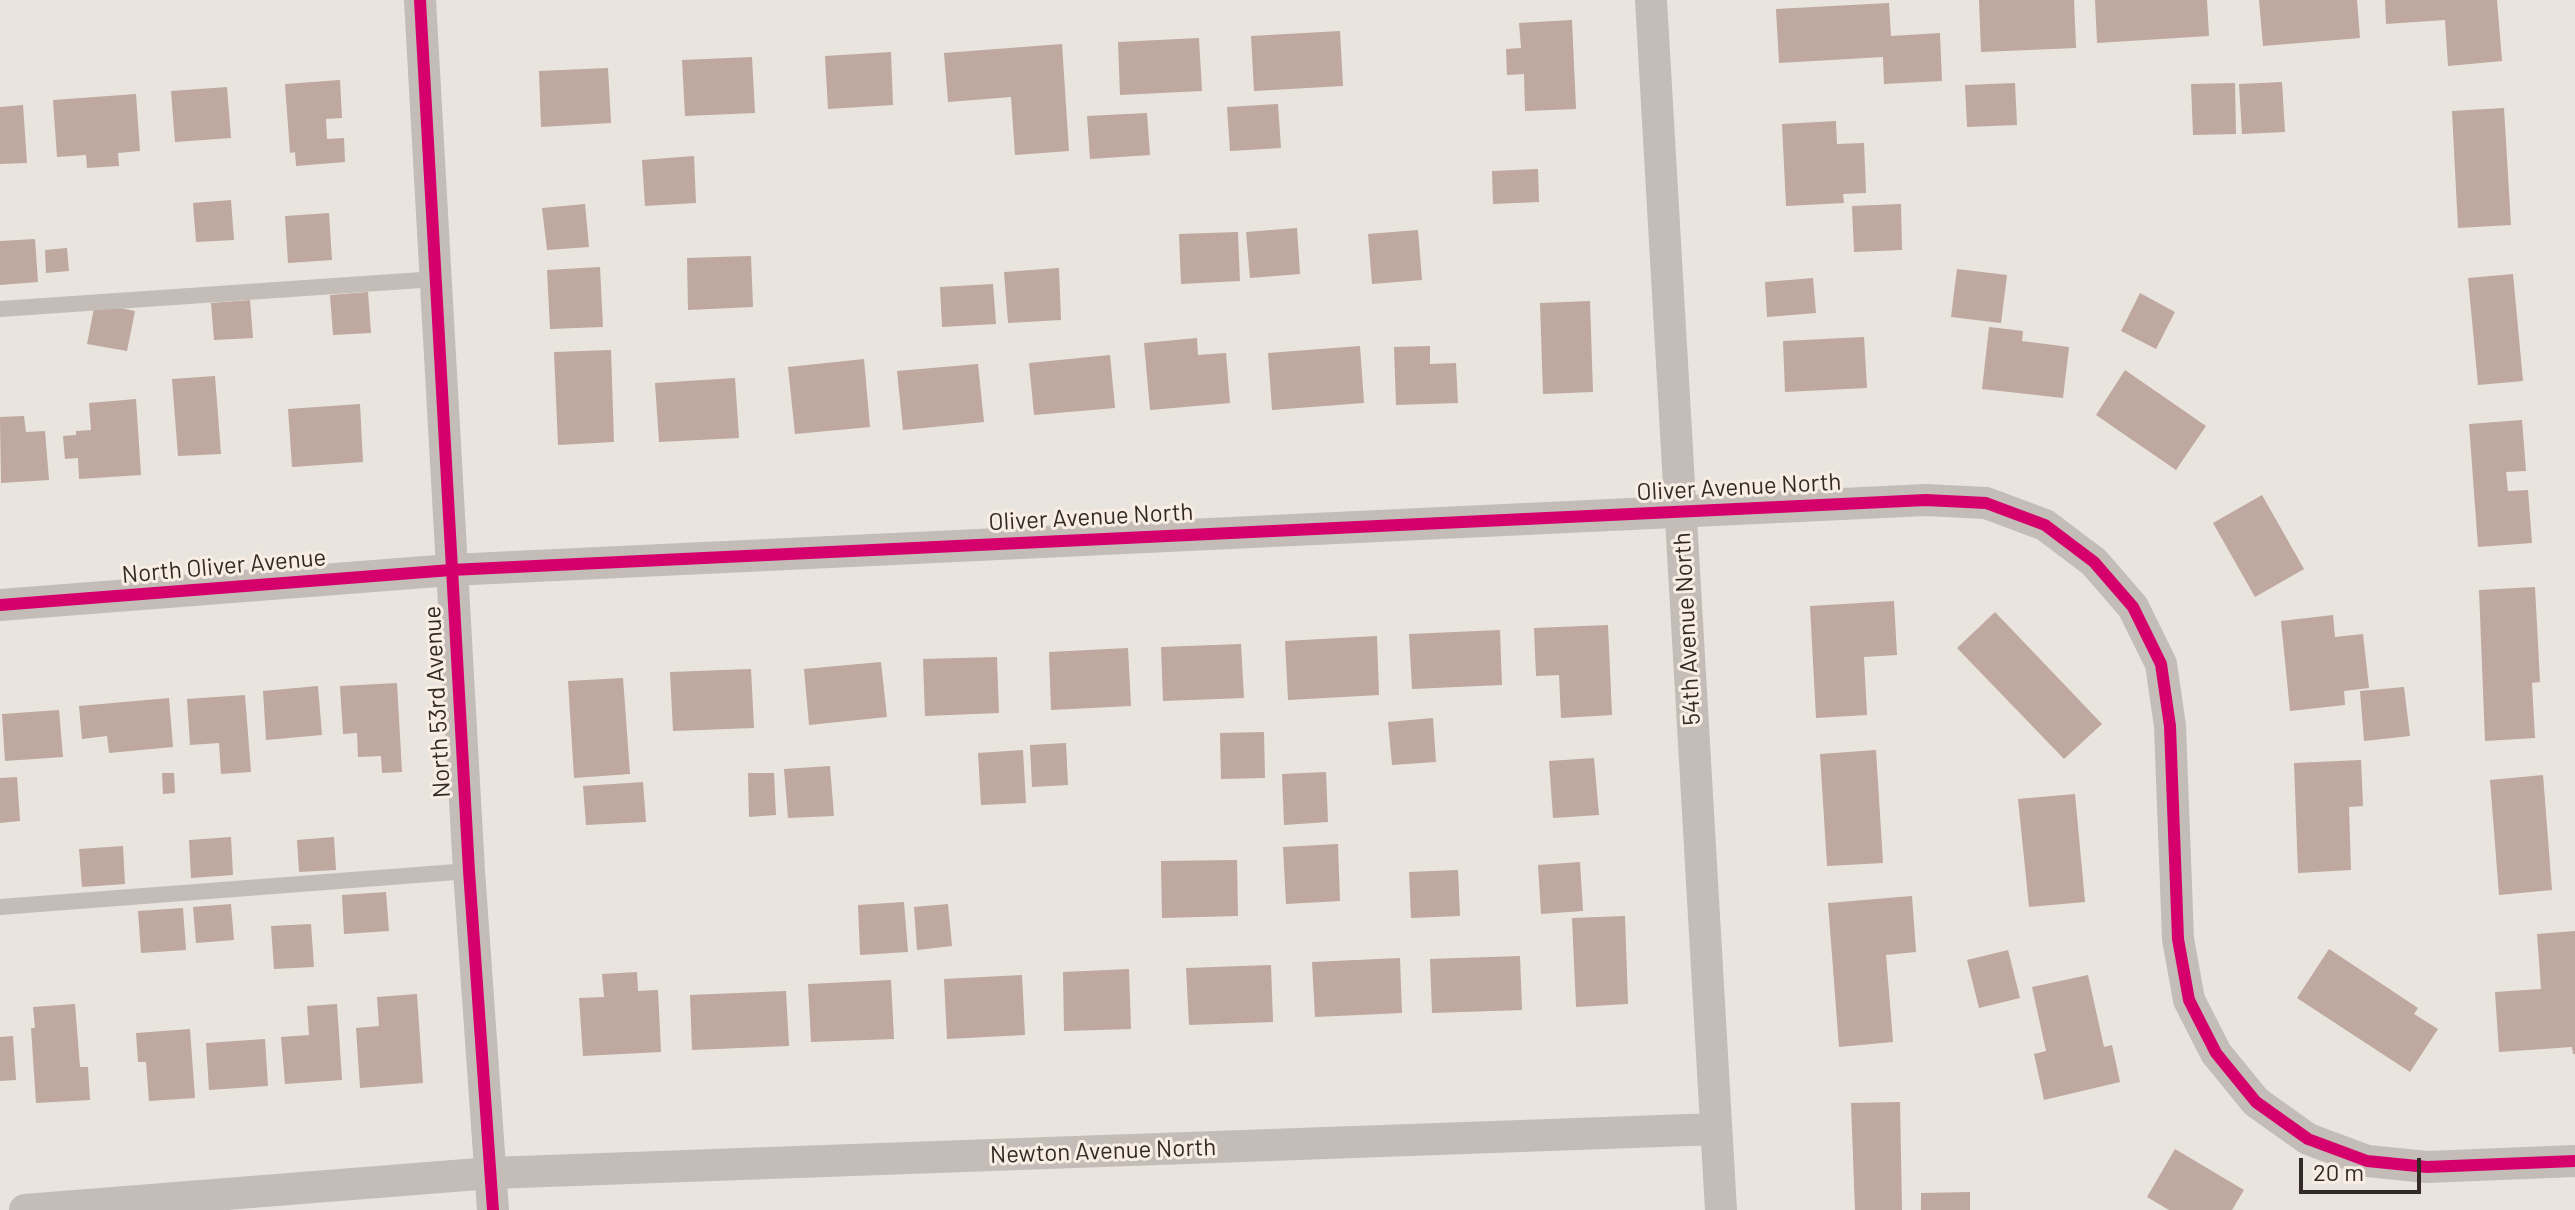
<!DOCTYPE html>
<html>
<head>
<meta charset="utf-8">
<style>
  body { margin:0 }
  #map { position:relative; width:2575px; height:1210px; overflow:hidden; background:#eae4de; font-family:Barlow,sans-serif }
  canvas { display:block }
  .scale { position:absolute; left:2299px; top:1158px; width:122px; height:36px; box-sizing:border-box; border:4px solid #332a26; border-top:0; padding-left:10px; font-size:24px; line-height:28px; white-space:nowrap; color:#332a26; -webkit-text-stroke:6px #f8eee4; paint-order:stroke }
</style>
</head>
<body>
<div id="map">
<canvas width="2575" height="1210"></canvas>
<div class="scale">20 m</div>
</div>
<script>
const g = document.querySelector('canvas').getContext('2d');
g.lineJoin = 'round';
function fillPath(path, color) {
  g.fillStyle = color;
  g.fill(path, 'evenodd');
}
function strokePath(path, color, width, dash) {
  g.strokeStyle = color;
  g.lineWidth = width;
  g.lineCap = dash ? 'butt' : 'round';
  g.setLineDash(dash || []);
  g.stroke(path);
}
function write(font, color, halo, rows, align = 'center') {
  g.font = font + ' Barlow,sans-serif';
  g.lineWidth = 6;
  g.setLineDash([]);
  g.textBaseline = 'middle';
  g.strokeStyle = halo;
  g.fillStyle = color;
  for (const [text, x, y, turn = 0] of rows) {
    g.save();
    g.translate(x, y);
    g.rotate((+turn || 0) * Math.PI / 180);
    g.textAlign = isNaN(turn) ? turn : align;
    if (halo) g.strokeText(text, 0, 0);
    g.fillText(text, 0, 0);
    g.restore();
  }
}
fillPath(new Path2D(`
  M 1979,0 L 2074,0 L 2076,48 L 1981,52 Z
  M 2095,0 L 2207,0 L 2209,36 L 2097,43 Z
  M 2259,0 L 2357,0 L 2360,38 L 2263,46 Z
  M 2385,0 L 2497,0 L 2502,61 L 2448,66 L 2445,20 L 2386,24 Z
  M 1889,3 L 1891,36 L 1940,33 L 1942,81 L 1884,84 L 1883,57 L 1779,63 L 1776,9 Z
  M 1572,20 L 1576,109 L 1525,111 L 1524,74 L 1507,75 L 1506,49 L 1521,48 L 1519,23 Z
  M 1340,31 L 1343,86 L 1254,91 L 1251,36 Z
  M 1199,38 L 1202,91 L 1120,95 L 1118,42 Z
  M 1062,44 L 1069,151 L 1015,155 L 1011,97 L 948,102 L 944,53 Z
  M 891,52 L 893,105 L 828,109 L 825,56 Z
  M 752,57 L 755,113 L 685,116 L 682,60 Z
  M 608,68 L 611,123 L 541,127 L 539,71 Z
  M 340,80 L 342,118 L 326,119 L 327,139 L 344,138 L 345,162 L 296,166 L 295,152 L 290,153 L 285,84 Z
  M 2282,82 L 2285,132 L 2242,134 L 2239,84 Z
  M 2015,83 L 2017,125 L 1967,127 L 1965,85 Z
  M 2235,83 L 2236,134 L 2193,135 L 2191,84 Z
  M 227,87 L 231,138 L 175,142 L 171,91 Z
  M 136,94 L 140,151 L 118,153 L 119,166 L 87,168 L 86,155 L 57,157 L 53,100 Z
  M 1278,104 L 1281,148 L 1230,151 L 1227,107 Z
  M 23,105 L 27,163 L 0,164 L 0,107 Z
  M 2504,108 L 2511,225 L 2458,228 L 2452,111 Z
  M 1147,113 L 1150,155 L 1090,159 L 1087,116 Z
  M 1836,121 L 1837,144 L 1864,143 L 1866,193 L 1843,194 L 1844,203 L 1786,206 L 1782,124 Z
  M 694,156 L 696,203 L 645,206 L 642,160 Z
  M 1538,169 L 1539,202 L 1493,204 L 1492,171 Z
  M 231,200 L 234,240 L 196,242 L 193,203 Z
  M 585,204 L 589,247 L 547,250 L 542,208 Z
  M 1901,204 L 1902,250 L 1854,252 L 1852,206 Z
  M 329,213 L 332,260 L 288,263 L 285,216 Z
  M 1297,228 L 1300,274 L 1250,278 L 1246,232 Z
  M 1418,230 L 1422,280 L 1372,284 L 1368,234 Z
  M 1238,232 L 1240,281 L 1181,284 L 1179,234 Z
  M 35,239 L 38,282 L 0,285 L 0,241 Z
  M 67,248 L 69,271 L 46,273 L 45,250 Z
  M 751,256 L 753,307 L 688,310 L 687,258 Z
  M 600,267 L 603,327 L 550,329 L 547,270 Z
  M 1059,268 L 1061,320 L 1008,323 L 1004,272 Z
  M 1957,269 L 2007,275 L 2001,323 L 1951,317 Z
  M 2513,274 L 2523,381 L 2478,385 L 2468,278 Z
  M 1813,278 L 1816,313 L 1767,317 L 1765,282 Z
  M 993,284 L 996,324 L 942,327 L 940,287 Z
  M 368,292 L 371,333 L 333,335 L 330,295 Z
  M 2140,293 L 2175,312 L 2156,349 L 2121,331 Z
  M 250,300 L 253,338 L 214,340 L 211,303 Z
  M 1590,301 L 1593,392 L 1543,394 L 1540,303 Z
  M 95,303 L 135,311 L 127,351 L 87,344 Z
  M 1989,327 L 2023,331 L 2022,341 L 2069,347 L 2063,398 L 1982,389 Z
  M 1864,337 L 1867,388 L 1785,392 L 1783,341 Z
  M 1197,338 L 1198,355 L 1226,353 L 1230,403 L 1150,410 L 1144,343 Z
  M 1360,346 L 1364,403 L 1272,410 L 1268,353 Z
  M 1430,346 L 1430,364 L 1456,363 L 1458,403 L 1396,405 L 1394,347 Z
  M 611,350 L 614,442 L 558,445 L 554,352 Z
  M 1110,355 L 1115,408 L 1034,415 L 1029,363 Z
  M 864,359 L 870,427 L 795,434 L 788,367 Z
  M 978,364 L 984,422 L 903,430 L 897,371 Z
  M 2125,370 L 2206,426 L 2176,470 L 2096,415 Z
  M 215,376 L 221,454 L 178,456 L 172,379 Z
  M 735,378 L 739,438 L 659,442 L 655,383 Z
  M 136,399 L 141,475 L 79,479 L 78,458 L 65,459 L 63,436 L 76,435 L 76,431 L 91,430 L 89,403 Z
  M 360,404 L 363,462 L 292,467 L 288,409 Z
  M 24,416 L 26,432 L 45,431 L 49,480 L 1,483 L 0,417 Z
  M 2522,420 L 2526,471 L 2506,472 L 2508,491 L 2528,490 L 2532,543 L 2478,547 L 2469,424 Z
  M 2262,495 L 2304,569 L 2255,597 L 2213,523 Z
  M 2535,587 L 2540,682 L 2532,683 L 2535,738 L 2485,741 L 2479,590 Z
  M 1894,601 L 1897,655 L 1864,657 L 1867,715 L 1816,718 L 1810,606 Z
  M 1995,612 L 2102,724 L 2064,759 L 1957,648 Z
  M 2333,615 L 2335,637 L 2363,634 L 2369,688 L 2344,691 L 2345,705 L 2290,711 L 2281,621 Z
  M 1608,625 L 1612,715 L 1561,718 L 1559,675 L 1536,676 L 1534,628 Z
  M 1500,630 L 1502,685 L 1412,689 L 1409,634 Z
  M 1377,636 L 1379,695 L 1288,700 L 1285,641 Z
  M 1241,644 L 1244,698 L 1163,701 L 1161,647 Z
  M 1128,648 L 1131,706 L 1051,710 L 1049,652 Z
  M 997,657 L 999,713 L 925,716 L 923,659 Z
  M 881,662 L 887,717 L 809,725 L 804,669 Z
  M 751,669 L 754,728 L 673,731 L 670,672 Z
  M 623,678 L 630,774 L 574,778 L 568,681 Z
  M 397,683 L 402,772 L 382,773 L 381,756 L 358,757 L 357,733 L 343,734 L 340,686 Z
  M 318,686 L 322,735 L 266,740 L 263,691 Z
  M 2404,687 L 2410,736 L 2364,741 L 2360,691 Z
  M 245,695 L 251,772 L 221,774 L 219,743 L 190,745 L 187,699 Z
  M 169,698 L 173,747 L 109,753 L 107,736 L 82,739 L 79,706 Z
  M 59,710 L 63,757 L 5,761 L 2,714 Z
  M 1433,718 L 1436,762 L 1392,765 L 1388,722 Z
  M 1264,732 L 1265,778 L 1221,779 L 1220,733 Z
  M 1066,743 L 1068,785 L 1032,787 L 1030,745 Z
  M 1023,750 L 1026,803 L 981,805 L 978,753 Z
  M 1876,750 L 1883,863 L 1827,866 L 1820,754 Z
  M 1594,758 L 1599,815 L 1553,818 L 1549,761 Z
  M 2361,760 L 2363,806 L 2349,807 L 2351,870 L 2298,873 L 2294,763 Z
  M 830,766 L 834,816 L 788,818 L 784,769 Z
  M 1326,772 L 1328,822 L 1284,825 L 1282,774 Z
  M 162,773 L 174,773 L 175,793 L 163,794 Z
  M 748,773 L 774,773 L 776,815 L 749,817 Z
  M 2543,775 L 2552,890 L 2499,895 L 2490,780 Z
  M 17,777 L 20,821 L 0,823 L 0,778 Z
  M 643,782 L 646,822 L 586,825 L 583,786 Z
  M 2075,794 L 2085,902 L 2029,907 L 2018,799 Z
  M 231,837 L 233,875 L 191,878 L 189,840 Z
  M 334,837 L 336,870 L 299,872 L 297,840 Z
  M 1338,844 L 1340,901 L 1286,904 L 1283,847 Z
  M 123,846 L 125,884 L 82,887 L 79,849 Z
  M 1237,860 L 1238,916 L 1162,918 L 1161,861 Z
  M 1580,862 L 1583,911 L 1541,914 L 1538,865 Z
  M 1458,870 L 1460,916 L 1411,918 L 1409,872 Z
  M 386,892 L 389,931 L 344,934 L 342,895 Z
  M 1912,896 L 1916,952 L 1886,955 L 1893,1042 L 1839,1047 L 1828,903 Z
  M 904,902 L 908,952 L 860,955 L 858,905 Z
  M 231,904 L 234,940 L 196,943 L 193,907 Z
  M 948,904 L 952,946 L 917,950 L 914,907 Z
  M 183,908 L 186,950 L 141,953 L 138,911 Z
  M 1625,916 L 1628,1004 L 1576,1007 L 1572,918 Z
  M 311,924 L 314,967 L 274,969 L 271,926 Z
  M 2575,931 L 2575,1054 L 2573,1054 L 2572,1047 L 2499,1052 L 2495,992 L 2541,989 L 2537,934 Z
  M 2329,949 L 2418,1008 L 2414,1014 L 2438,1029 L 2410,1072 L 2297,998 Z
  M 2008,950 L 2020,998 L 1979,1008 L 1967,960 Z
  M 1520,956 L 1522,1010 L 1432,1013 L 1430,959 Z
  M 1400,958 L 1402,1013 L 1315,1017 L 1312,962 Z
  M 1271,965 L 1273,1022 L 1189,1025 L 1186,968 Z
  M 1129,969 L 1131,1029 L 1064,1031 L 1063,972 Z
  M 637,972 L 638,991 L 658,990 L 661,1052 L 583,1056 L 579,998 L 604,997 L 602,974 Z
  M 1022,975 L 1025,1035 L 947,1039 L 944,979 Z
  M 2088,975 L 2104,1047 L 2112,1045 L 2120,1082 L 2044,1100 L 2034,1054 L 2046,1051 L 2032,987 Z
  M 891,980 L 894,1039 L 811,1042 L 808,984 Z
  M 786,991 L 789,1046 L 692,1050 L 690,995 Z
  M 417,994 L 423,1083 L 360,1088 L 356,1028 L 379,1026 L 377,997 Z
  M 75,1004 L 80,1067 L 88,1067 L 90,1100 L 36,1103 L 31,1028 L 35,1028 L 33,1007 Z
  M 337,1004 L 342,1080 L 285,1084 L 281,1037 L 309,1035 L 307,1006 Z
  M 190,1029 L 195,1098 L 149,1101 L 146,1062 L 138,1062 L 136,1033 Z
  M 13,1036 L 16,1080 L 0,1081 L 0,1037 Z
  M 265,1039 L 268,1086 L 209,1090 L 206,1043 Z
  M 1900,1102 L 1902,1210 L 1855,1210 L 1851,1103 Z
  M 2175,1149 L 2244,1190 L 2232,1210 L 2169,1210 L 2147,1197 Z
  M 1970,1192 L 1970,1210 L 1921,1210 L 1921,1193 Z`), '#bea89f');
strokePath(new Path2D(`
  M 0,309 L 436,279
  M 0,907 L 469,871`), '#c3bcb7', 16);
strokePath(new Path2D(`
  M 420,0 L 469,871 L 493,1210
  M 1651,0 L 1721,1210
  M 0,605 L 451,570 L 1926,500 L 1986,503 L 2045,525 L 2094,562 L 2133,607 L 2161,664 L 2170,726 L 2178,939 L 2189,1000 L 2216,1053 L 2256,1102 L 2308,1139 L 2367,1161 L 2427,1167 L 2575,1161
  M 25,1210 L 491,1173 L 1716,1129`), '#c3bcb7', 32);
strokePath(new Path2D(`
  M 420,0 L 469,871 L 493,1210
  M 0,605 L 451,570 L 1926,500 L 1986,503 L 2045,525 L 2094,562 L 2133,607 L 2161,664 L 2170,726 L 2178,939 L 2189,1000 L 2216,1053 L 2256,1102 L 2308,1139 L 2367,1161 L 2427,1167 L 2575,1161`), '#d6006c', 12);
write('24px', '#332a26', '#f8eee4', [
  ["Oliver Avenue North",1739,487,-3],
  ["Oliver Avenue North",1091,517,-3],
  ["North Oliver Avenue",224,566,-5],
  ["54th Avenue North",1687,629,-93],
  ["North 53rd Avenue",437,702,-93],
  ["Newton Avenue North",1103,1151,-2]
]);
</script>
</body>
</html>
